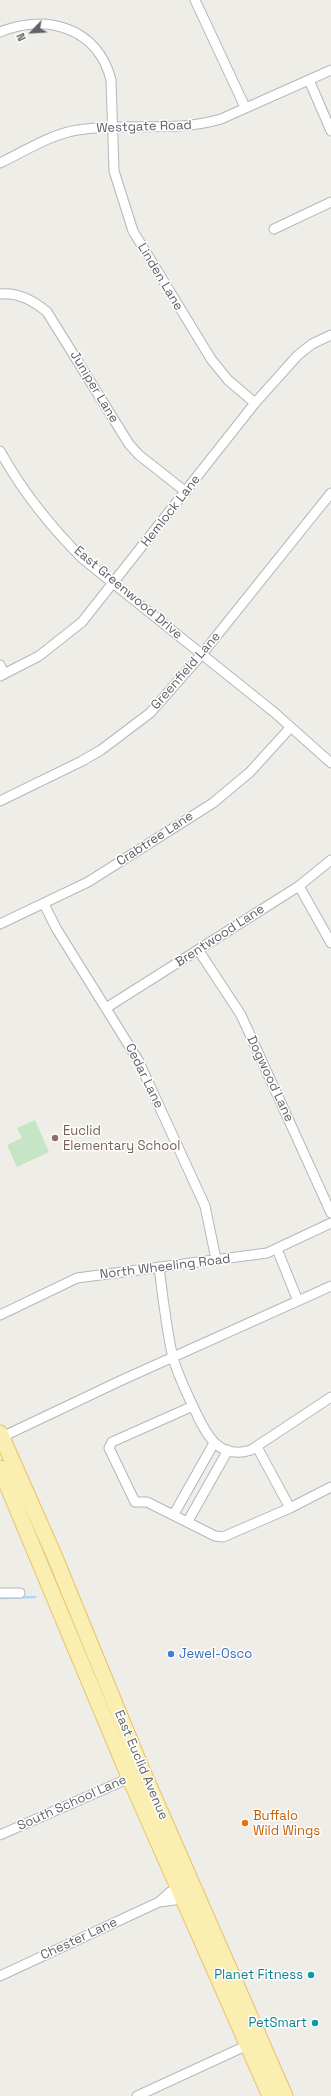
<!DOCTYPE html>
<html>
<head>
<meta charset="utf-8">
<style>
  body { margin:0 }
  #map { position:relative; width:331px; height:2096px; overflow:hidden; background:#efede7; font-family:"Space Grotesk",sans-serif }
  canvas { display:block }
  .north { position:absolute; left:12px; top:12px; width:40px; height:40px; -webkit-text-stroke:3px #fff; paint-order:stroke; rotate:245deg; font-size:11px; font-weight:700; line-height:16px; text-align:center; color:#5e6266 }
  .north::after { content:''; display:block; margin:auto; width:14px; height:18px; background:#5e6266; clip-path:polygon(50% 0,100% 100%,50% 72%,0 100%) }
</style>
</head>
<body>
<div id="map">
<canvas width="331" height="2096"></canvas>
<div class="north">N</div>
</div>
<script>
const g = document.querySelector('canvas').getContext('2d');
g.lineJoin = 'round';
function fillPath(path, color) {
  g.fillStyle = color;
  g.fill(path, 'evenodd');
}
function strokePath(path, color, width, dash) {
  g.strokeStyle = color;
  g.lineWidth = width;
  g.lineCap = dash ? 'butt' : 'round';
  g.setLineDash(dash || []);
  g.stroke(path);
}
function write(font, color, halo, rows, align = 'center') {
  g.font = font + ' "Space Grotesk",sans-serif';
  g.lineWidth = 3;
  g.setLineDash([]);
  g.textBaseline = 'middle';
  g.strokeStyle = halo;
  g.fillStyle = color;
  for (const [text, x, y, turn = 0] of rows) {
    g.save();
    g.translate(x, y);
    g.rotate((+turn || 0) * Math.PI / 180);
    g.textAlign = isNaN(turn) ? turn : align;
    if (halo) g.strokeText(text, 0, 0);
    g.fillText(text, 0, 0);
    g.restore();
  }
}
fillPath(new Path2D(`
  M 35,1120 L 49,1152 L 17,1167 L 7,1145 L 22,1138 L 17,1128 Z`), '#c5e5c5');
strokePath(new Path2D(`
  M 0,1598 L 35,1597`), '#add8f9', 2.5);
const minor = new Path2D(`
  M 195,0 L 245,107
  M 0,32 C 47,13 98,28 111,80 L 114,171 L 133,231 L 211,359 L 228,380 L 255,403
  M 309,80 L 331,131
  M 0,163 C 25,151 51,134 78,130 C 126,122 174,133 221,119 L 331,70
  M 274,229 L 331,202
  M 0,294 C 18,292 33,300 47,312 L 129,444 L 139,455 L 186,492
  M 0,451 C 22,491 51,527 83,559 L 275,713 L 331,763
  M 0,665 L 4,674
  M 0,676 L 39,656 L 82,622 L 255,403 L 298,355 L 312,344 L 331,335
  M 0,801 L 82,761 L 101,750 L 150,713 L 202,654 L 331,493
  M 299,886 L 331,943
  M 44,904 L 56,928 L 138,1060 L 205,1206 L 216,1259
  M 0,924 L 88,882 L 213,803 L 250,772 L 290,728
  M 199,951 L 241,1015 L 331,1213
  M 106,1008 L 299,886 L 331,860
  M 277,1249 L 298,1301
  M 159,1267 C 163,1297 166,1328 173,1358 C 177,1372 184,1387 190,1400 C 203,1426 214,1462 251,1450 L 331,1397
  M 0,1315 L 77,1278 L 267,1253 L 331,1223
  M 193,1406 L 112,1442 L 109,1448 L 135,1502 L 147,1502 L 215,1536 L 223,1537 L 290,1508 L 331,1487
  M 2,1437 L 122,1380 L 331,1286
  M 257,1447 L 290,1508
  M 174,1514 L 214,1443
  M 188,1521 L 228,1450
  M 0,1593 L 20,1593
  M 0,1835 L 134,1776
  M 159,1902 L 174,1900 L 186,1895
  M 0,1976 L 159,1902 L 170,1892 L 181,1888
  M 137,2096 L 250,2044`);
const primary = new Path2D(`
  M 0,1433 L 54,1555 L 143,1772 L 285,2096
  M 0,1468 L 124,1765 L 270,2096`);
strokePath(minor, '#b4b7ba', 11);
strokePath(primary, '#e8c367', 17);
strokePath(minor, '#fff', 9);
strokePath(primary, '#faeeb1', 15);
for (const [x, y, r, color] of [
  [55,1138,4,"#8d6e63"],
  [171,1654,4,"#3f7fe0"],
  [245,1823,4,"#e8710a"],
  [311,1975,4,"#0f9aa8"],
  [315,2023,4,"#0f9aa8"]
]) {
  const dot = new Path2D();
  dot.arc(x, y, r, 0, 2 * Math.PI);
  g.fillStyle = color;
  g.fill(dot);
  strokePath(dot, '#fff', 1.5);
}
write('13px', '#5e6266', '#fff', [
  ["Westgate Road",144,127,-2],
  ["Linden Lane",160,277,59],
  ["Juniper Lane",94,387,59],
  ["Hemlock Lane",171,511,-52],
  ["East Greenwood Drive",128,593,40],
  ["Greenfield Lane",186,671,-49],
  ["Crabtree Lane",155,839,-33],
  ["Brentwood Lane",220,936,-33],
  ["Cedar Lane",144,1076,64],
  ["Dogwood Lane",270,1079,65],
  ["North Wheeling Road",165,1267,-7],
  ["East Euclid Avenue",141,1765,67],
  ["South School Lane",72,1803,-24],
  ["Chester Lane",79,1939,-25]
]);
write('13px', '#785e54', '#fff', [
  ["Euclid",63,1131],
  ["Elementary School",63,1146]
], 'left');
write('13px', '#366cbe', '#fff', [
  ["Jewel-Osco",179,1654]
], 'left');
write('13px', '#c56008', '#fff', [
  ["Buffalo",253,1816],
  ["Wild Wings",253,1831]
], 'left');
write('13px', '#0d838f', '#fff', [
  ["Planet Fitness",303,1975],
  ["PetSmart",307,2023]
], 'right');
</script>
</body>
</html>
